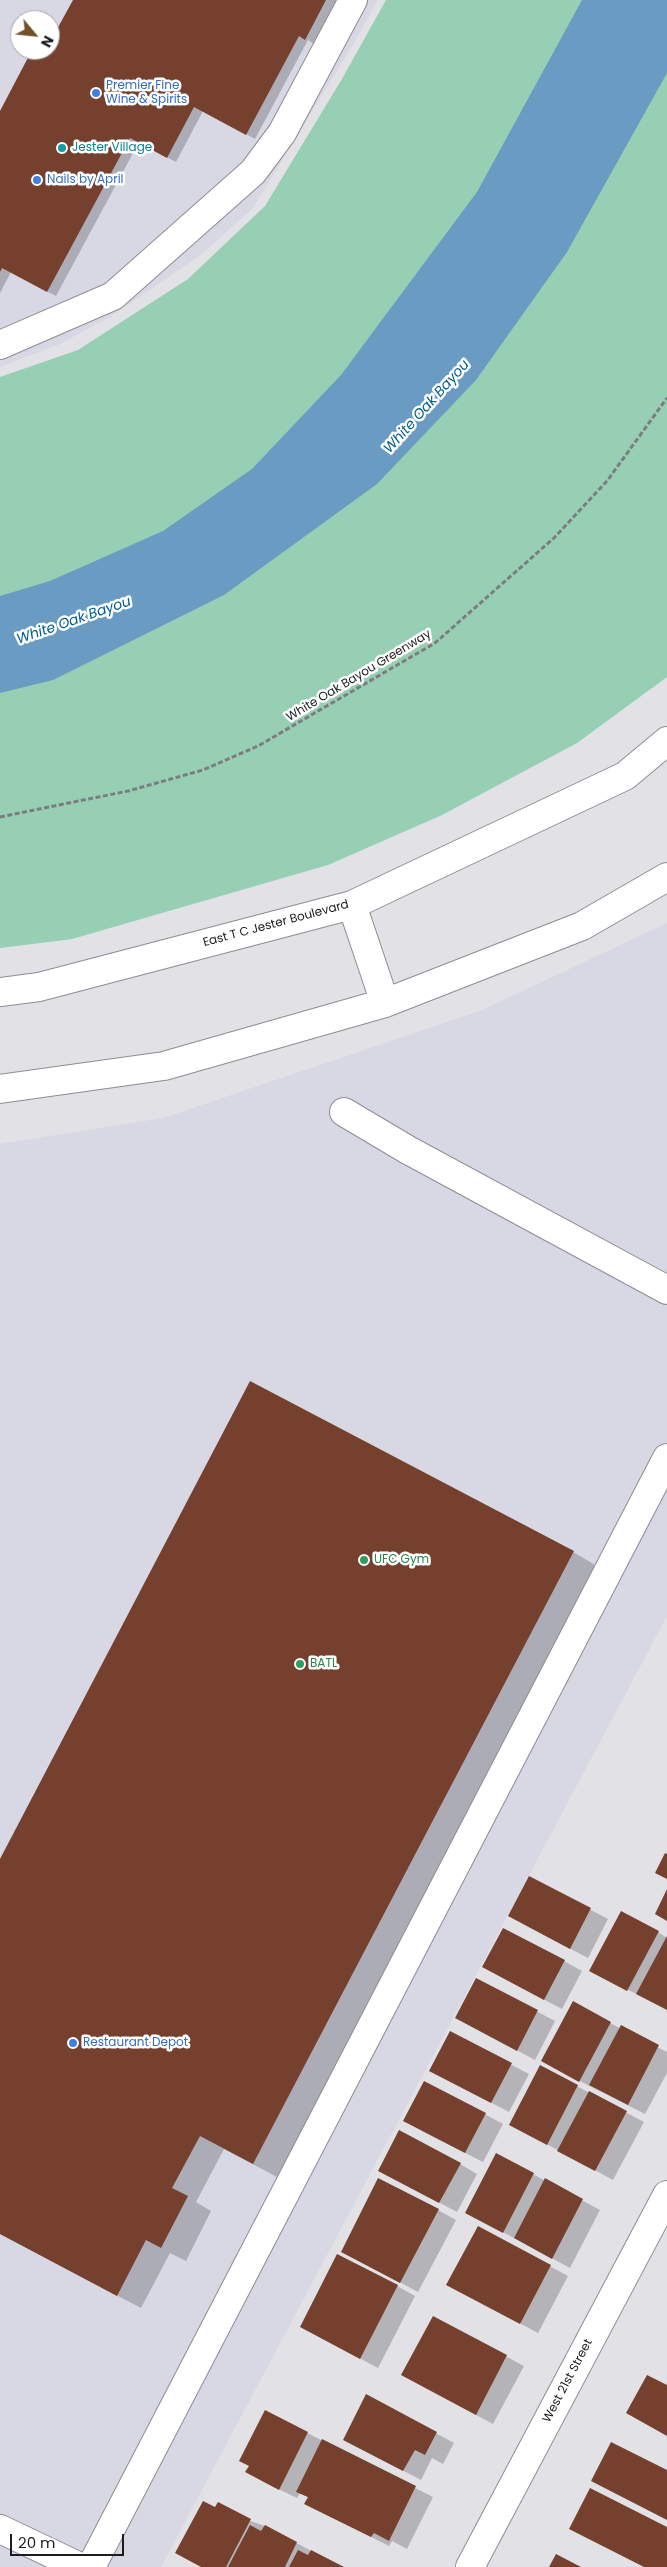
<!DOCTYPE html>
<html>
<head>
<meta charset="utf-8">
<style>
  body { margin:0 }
  #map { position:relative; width:667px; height:2567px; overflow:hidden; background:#e1e1e6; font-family:Poppins,sans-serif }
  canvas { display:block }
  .north { position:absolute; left:10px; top:10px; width:50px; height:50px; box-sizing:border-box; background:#fff; border:1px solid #a4a4a5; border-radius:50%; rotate:118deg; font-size:14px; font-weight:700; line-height:20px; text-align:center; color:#1b1c1e }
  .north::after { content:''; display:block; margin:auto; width:18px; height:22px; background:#715227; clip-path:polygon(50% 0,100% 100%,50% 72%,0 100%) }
  .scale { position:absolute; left:10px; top:2534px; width:114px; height:22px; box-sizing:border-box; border:2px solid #1b1c1e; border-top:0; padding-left:6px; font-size:15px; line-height:18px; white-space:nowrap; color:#1b1c1e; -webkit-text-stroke:4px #fff; paint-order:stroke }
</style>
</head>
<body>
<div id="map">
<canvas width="667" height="2567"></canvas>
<div class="north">N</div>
<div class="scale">20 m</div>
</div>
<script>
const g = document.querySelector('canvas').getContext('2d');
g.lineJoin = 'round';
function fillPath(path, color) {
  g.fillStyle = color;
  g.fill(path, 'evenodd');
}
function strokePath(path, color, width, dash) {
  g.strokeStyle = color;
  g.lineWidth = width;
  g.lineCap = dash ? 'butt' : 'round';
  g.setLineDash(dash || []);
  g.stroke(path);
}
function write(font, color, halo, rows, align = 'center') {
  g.font = font + ' Poppins,sans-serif';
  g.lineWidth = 5;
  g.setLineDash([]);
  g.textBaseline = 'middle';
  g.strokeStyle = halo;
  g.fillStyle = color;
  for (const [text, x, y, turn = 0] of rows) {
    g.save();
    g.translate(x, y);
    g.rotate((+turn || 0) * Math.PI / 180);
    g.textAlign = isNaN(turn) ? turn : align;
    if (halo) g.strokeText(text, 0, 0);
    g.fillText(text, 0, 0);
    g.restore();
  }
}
fillPath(new Path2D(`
  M 0,0 L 378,0 L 357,38 L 253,208 L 201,255 L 110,317 L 60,344 L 0,367 ZM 20,20 L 50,20 L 50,50 L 20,50 Z
  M 667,923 L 667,1616 L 161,2567 L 0,2567 L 0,1144 L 163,1118 L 480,1011 Z`), '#d8d8e5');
fillPath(new Path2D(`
  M 386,0 L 667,0 L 667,677 L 577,743 L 442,815 L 328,865 L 72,939 L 0,948 L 0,377 L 78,350 L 188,279 L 265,206 L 342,79 Z`), '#96cfb3');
fillPath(new Path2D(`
  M 582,0 L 667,0 L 667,73 L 567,252 L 476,380 L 377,484 L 224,595 L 53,680 L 0,693 L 0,596 L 50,581 L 163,531 L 252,469 L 341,375 L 477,192 Z`), '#699bc3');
fillPath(new Path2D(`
  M 75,0 L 337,0 L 314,44 L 308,40 L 255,139 L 203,111 L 176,162 L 139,142 L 56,296 L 11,272 L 0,293 L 0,114 L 34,50 L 50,50 L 50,44 Z
  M 573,1552 L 597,1566 L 277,2177 L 224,2149 L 196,2202 L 211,2211 L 186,2261 L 170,2253 L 141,2308 L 0,2234 L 0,1862 Z
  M 530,1878 L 608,1919 L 588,1958 L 527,1926 Z
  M 658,1932 L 667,1938 L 667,2009 L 608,1980 Z
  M 564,1961 L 582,1971 L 562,2009 L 501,1977 Z
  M 477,1980 L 555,2021 L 535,2060 L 474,2027 Z
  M 610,2023 L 667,2052 L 667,2073 L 645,2114 L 560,2071 Z
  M 451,2033 L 529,2074 L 509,2112 L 431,2071 Z
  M 541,2067 L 644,2122 L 613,2180 L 528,2134 Z
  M 425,2082 L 503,2124 L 483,2162 L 422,2131 Z
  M 497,2155 L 600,2210 L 570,2268 L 484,2222 Z
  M 460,2164 L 477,2174 L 457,2212 L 397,2180 Z
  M 438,2210 L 456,2220 L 418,2292 L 360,2261 Z
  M 478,2228 L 568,2276 L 538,2333 L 465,2294 Z
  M 397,2286 L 415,2296 L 378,2368 L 301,2327 Z
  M 434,2318 L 524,2366 L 493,2424 L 420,2385 Z
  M 367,2396 L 454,2443 L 443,2464 L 432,2458 L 421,2480 L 362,2449 Z
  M 266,2412 L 433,2497 L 407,2549 L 392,2541 L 389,2546 L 323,2513 L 309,2498 L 300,2493 L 297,2498 L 264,2482 L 250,2466 Z
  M 215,2509 L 265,2526 L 341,2567 L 202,2567 Z`), '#0003');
fillPath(new Path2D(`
  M 73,0 L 326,0 L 305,40 L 299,36 L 246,135 L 194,107 L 167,158 L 130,138 L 47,292 L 2,268 L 0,272 L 0,111 L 32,50 L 50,50 L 50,42 Z
  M 250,1381 L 574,1551 L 253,2164 L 200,2136 L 172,2188 L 188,2196 L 161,2248 L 146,2240 L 117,2296 L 0,2234 L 0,1859 Z
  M 665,1853 L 667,1854 L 667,1879 L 655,1873 Z
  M 529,1876 L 591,1908 L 570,1949 L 508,1916 Z
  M 667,1889 L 667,1921 L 655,1914 Z
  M 621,1911 L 659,1931 L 627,1991 L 589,1971 Z
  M 503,1928 L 565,1960 L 544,2000 L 482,1967 Z
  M 667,1936 L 667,2010 L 636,1994 Z
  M 476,1978 L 538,2010 L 517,2051 L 455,2018 Z
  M 573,2001 L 611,2022 L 579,2082 L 541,2061 Z
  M 621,2025 L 659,2045 L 628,2105 L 589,2085 Z
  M 450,2031 L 512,2063 L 491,2103 L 429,2071 Z
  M 540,2065 L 578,2085 L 547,2145 L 509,2125 Z
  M 424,2081 L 486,2113 L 465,2153 L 403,2121 Z
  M 589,2091 L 627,2111 L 595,2171 L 557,2151 Z
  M 399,2130 L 461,2163 L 439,2203 L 378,2171 Z
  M 496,2153 L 534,2173 L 503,2233 L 465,2213 Z
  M 378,2178 L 439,2209 L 400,2283 L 341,2252 Z
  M 545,2178 L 583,2199 L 552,2259 L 514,2238 Z
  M 478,2226 L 551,2265 L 520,2324 L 446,2285 Z
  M 337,2254 L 398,2285 L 360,2359 L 300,2327 Z
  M 433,2316 L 507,2355 L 476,2415 L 401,2375 Z
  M 647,2375 L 667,2385 L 667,2436 L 626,2413 Z
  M 366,2394 L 437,2432 L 425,2455 L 415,2450 L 403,2471 L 343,2440 Z
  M 265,2410 L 308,2432 L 279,2490 L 245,2472 L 249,2466 L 239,2461 Z
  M 322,2439 L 416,2486 L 389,2541 L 374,2533 L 371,2537 L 304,2504 L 308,2497 L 296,2492 Z
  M 611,2442 L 667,2470 L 667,2520 L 591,2481 Z
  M 590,2488 L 667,2527 L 667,2567 L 644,2567 L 569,2529 Z
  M 203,2501 L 215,2507 L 218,2502 L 251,2519 L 226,2567 L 201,2567 L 175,2553 Z
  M 250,2525 L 261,2531 L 265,2525 L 297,2542 L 285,2567 L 228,2567 Z
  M 298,2550 L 308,2555 L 311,2550 L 344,2567 L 289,2567 Z
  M 556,2554 L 581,2567 L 549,2567 Z`), '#75402e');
const minor = new Path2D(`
  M 0,345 L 113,296 L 253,172 L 282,133 L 353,0
  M 352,905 L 385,1003
  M 0,992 L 39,987 L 352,905 L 625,776 L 667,741
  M 0,1089 L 164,1066 L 385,1003 L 582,926 L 667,877
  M 344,1112 L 408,1150 L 667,1290
  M 0,2529 L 80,2567
  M 91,2567 L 667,1458
  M 470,2567 L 667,2195`);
strokePath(minor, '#8d8d92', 30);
strokePath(new Path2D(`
  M 0,817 L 128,791 L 203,770 L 258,746 L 435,643 L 554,538 L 607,481 L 667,398`), '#7d7d81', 3, [5, 2.5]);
strokePath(minor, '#fff', 28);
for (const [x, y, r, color] of [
  [96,93,5,"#3f7fe0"],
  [62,148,5,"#0f9aa8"],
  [37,180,5,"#3f7fe0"],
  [364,1560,5,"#2e9e5b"],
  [300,1664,5,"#2e9e5b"],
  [73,2043,5,"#3f7fe0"]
]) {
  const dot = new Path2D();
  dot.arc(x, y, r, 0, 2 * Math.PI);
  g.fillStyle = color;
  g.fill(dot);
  strokePath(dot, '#fff', 2);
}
write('12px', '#366cbe', '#fff', [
  ["Premier Fine",106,86],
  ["Wine & Spirits",106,100],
  ["Nails by April",47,180],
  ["Restaurant Depot",83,2043]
], 'left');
write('12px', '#0d838f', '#fff', [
  ["Jester Village",72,148]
], 'left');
write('12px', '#1b1c1e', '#fff', [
  ["White Oak Bayou Greenway",359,676,-31],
  ["East T C Jester Boulevard",276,924,-15],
  ["West 21st Street",568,2381,-62]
]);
write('12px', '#27864d', '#fff', [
  ["UFC Gym",374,1560],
  ["BATL",310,1664]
], 'left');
write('italic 14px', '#015d90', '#fff', [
  ["White Oak Bayou",427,407,-48],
  ["White Oak Bayou",74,621,-19]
]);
</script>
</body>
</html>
